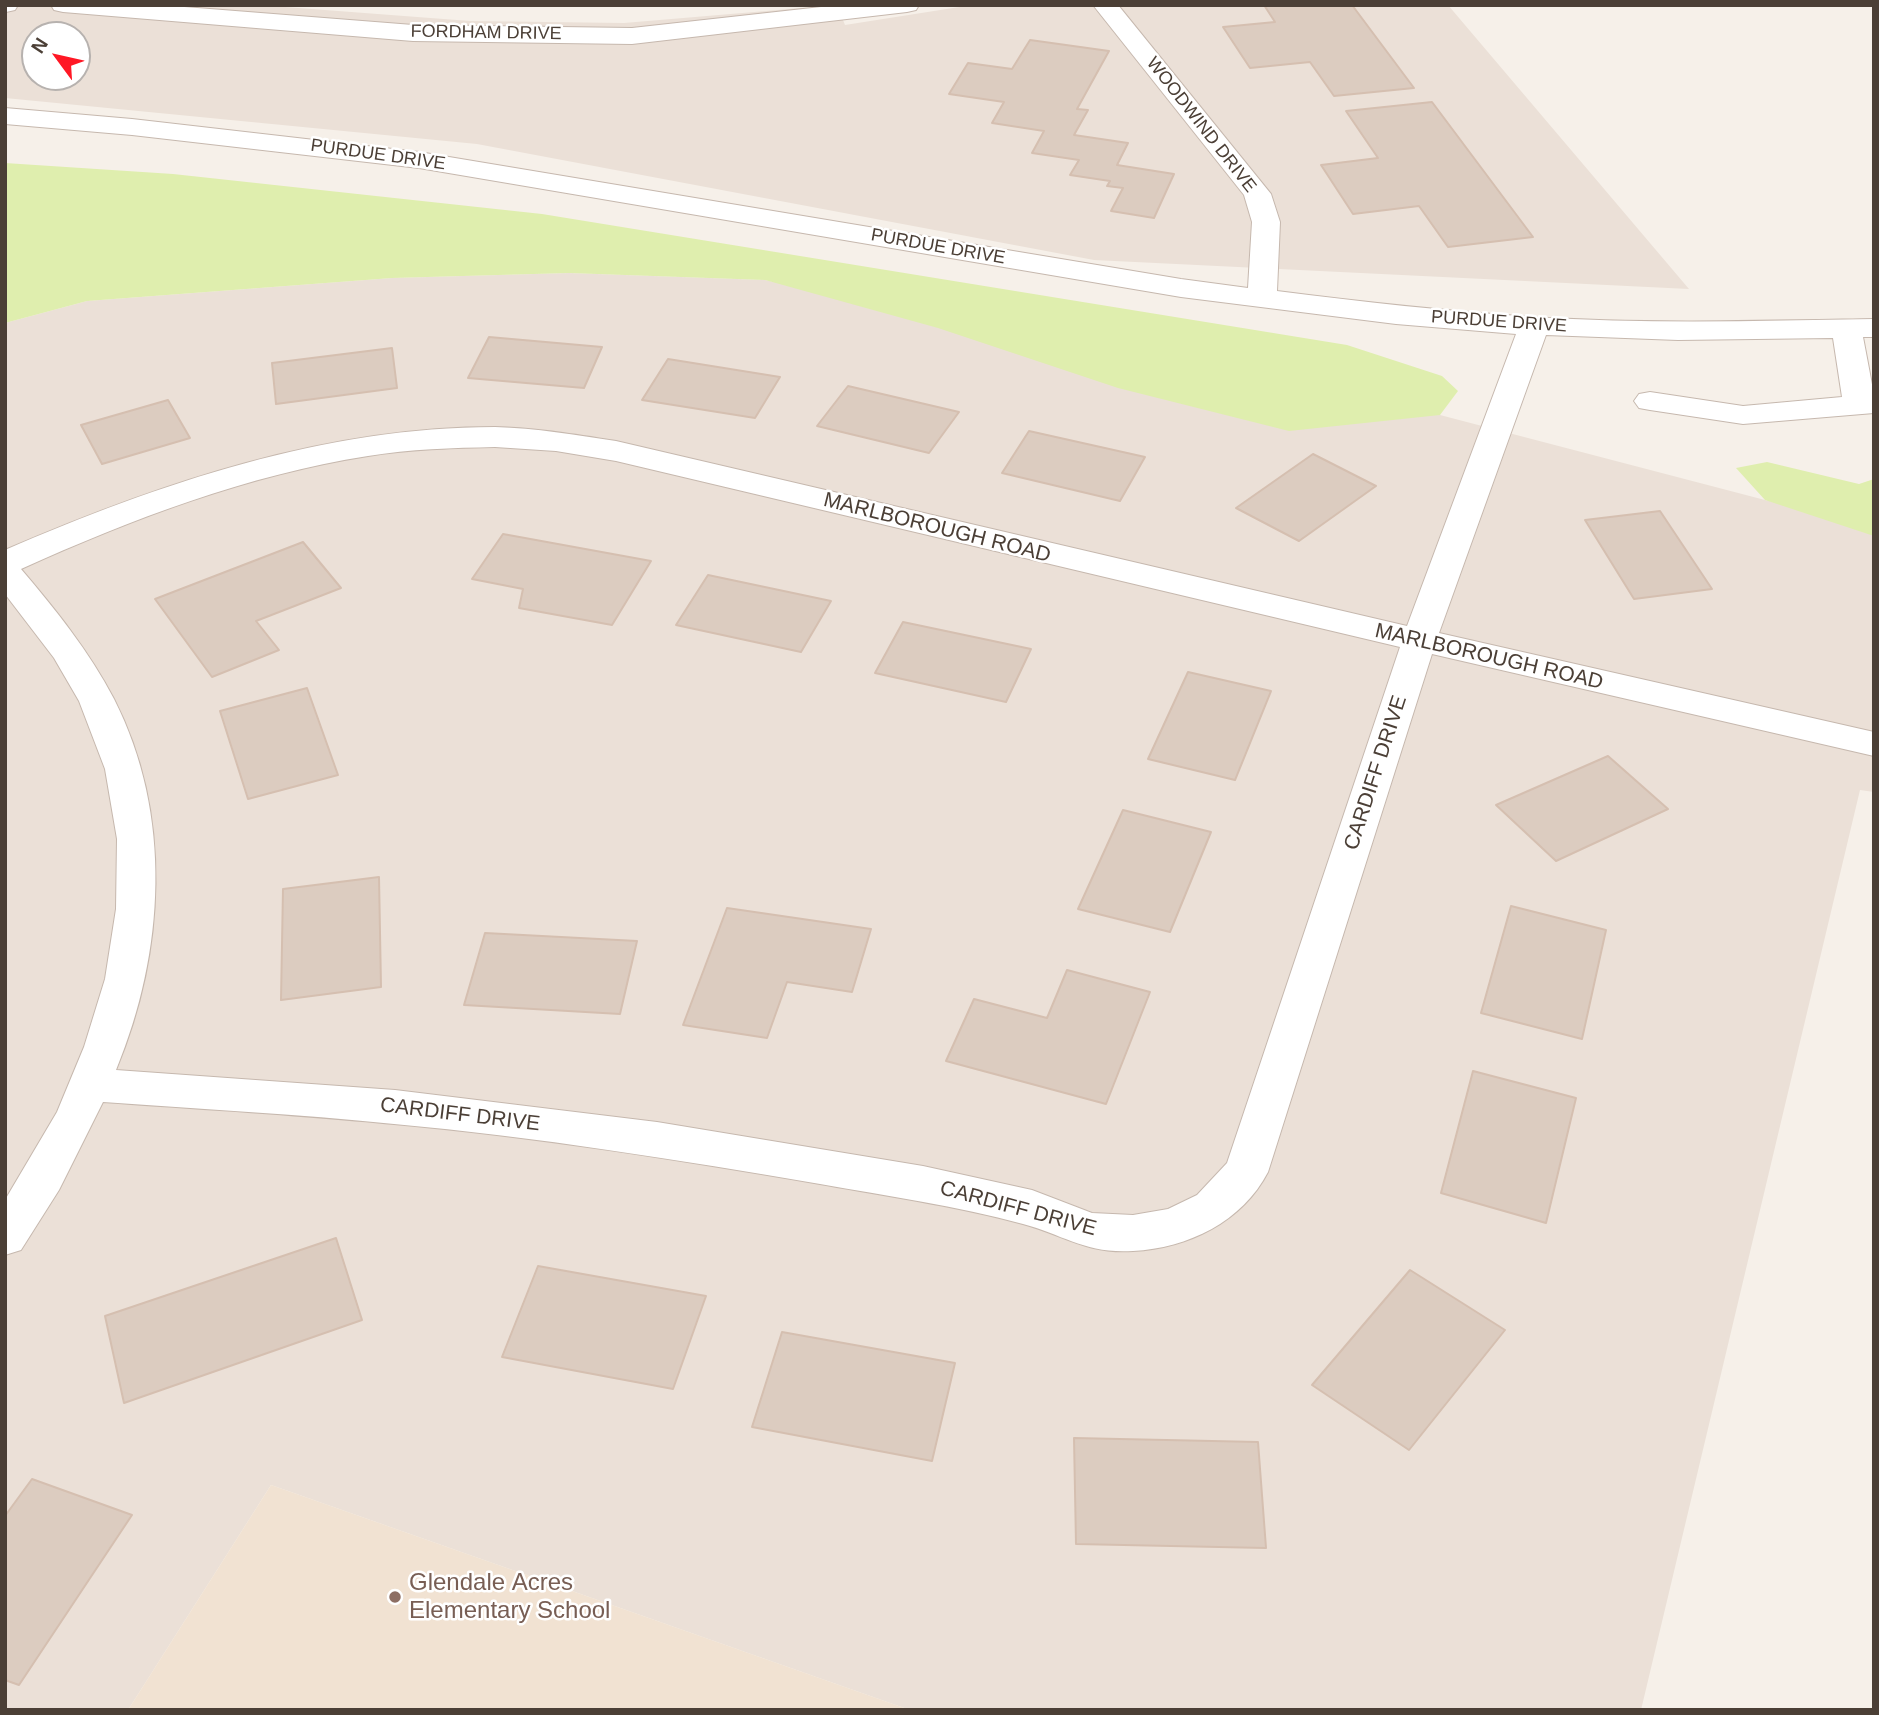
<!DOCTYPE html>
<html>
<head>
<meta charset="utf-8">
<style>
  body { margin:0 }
  #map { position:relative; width:1879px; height:1715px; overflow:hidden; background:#f6f0e9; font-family:Helvetica,sans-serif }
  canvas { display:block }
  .frame { position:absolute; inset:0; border:7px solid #4b3f36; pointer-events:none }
  .north { position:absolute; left:21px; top:21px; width:70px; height:70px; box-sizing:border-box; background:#fff; border:2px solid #b7b2af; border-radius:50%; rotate:303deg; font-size:19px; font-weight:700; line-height:28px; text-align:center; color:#4b3f36 }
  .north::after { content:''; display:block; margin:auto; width:24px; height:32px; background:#ff1825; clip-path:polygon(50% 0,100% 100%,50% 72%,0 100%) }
</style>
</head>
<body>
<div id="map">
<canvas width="1879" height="1715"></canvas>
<div class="frame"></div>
<div class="north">N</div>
</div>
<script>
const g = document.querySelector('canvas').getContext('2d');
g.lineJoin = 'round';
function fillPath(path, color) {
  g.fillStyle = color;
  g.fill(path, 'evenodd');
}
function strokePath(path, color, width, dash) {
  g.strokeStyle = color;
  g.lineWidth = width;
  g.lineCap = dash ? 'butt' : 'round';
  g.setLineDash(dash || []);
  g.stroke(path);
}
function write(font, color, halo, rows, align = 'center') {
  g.font = font + ' Helvetica,sans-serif';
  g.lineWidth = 5;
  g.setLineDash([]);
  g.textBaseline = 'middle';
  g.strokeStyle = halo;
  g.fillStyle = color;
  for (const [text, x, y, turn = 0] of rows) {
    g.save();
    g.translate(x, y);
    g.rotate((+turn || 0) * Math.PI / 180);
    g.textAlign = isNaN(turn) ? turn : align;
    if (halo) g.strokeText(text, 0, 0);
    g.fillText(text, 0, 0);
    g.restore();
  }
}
fillPath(new Path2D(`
  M 5,5 L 259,5 L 470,21 L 624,23 L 837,5 L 845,25 L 972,5 L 1448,5 L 1689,289 L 1094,260 L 477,144 L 5,98 ZM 35,35 L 77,35 L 77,77 L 35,77 Z
  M 569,273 L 765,280 L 1440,415 L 1765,500 L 1874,525 L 1874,792 L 1860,790 L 1641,1710 L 910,1710 L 271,1485 L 128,1710 L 5,1710 L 5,323 L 87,301 L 392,278 Z`), '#ebe0d7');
fillPath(new Path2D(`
  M 271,1485 L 910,1710 L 128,1710 Z`), '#f1e2d2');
fillPath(new Path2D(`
  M 5,163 L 173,174 L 542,214 L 1347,345 L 1442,376 L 1458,391 L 1440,415 L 1289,431 L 1118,388 L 938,328 L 765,280 L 569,273 L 392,278 L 87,301 L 5,323 Z
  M 1767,462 L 1859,484 L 1874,479 L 1874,536 L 1765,500 L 1736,468 Z`), '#dfeeae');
const building = new Path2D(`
  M 1264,5 L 1352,5 L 1414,88 L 1334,96 L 1310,62 L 1250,68 L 1223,27 L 1275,22 Z
  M 1030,40 L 1109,51 L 1077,109 L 1088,110 L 1074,135 L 1128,143 L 1117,165 L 1174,174 L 1154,218 L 1111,211 L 1123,188 L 1107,186 L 1110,181 L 1070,175 L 1079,160 L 1032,153 L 1044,131 L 992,123 L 1004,102 L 949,94 L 968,63 L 1012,69 Z
  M 1432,102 L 1533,237 L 1448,247 L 1419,206 L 1353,214 L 1321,165 L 1378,158 L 1346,111 Z
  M 489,337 L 602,347 L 584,388 L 468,378 Z
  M 392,348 L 397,388 L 276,404 L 272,363 Z
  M 668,359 L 780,377 L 755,418 L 642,400 Z
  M 848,386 L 959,412 L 929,453 L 817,426 Z
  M 168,400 L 190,438 L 102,464 L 81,425 Z
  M 1029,431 L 1145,457 L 1120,501 L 1002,473 Z
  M 1313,454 L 1376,486 L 1299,541 L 1236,508 Z
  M 1660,511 L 1712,589 L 1634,599 L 1585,520 Z
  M 503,534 L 651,561 L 612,625 L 519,608 L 523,589 L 472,579 Z
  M 303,542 L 341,588 L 256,621 L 279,650 L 212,677 L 155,599 Z
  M 708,575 L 831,601 L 801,652 L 676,625 Z
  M 903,622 L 1031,649 L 1006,702 L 875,673 Z
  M 1188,672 L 1271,691 L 1235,780 L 1148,759 Z
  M 307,688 L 338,775 L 248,799 L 220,711 Z
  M 1608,756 L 1668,809 L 1556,861 L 1496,805 Z
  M 1123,810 L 1211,832 L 1170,932 L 1078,909 Z
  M 379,877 L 381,987 L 281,1000 L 283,889 Z
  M 1511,906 L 1606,930 L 1582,1039 L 1481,1013 Z
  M 727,908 L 871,929 L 852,992 L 787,982 L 767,1038 L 683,1025 Z
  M 485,933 L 637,941 L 620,1014 L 464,1005 Z
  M 1067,970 L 1150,992 L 1106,1104 L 946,1061 L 974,999 L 1047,1018 Z
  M 1473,1071 L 1576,1098 L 1546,1223 L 1441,1193 Z
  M 336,1238 L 362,1320 L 124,1403 L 105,1316 Z
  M 538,1266 L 706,1296 L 673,1389 L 502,1357 Z
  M 1410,1270 L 1505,1330 L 1409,1450 L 1312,1385 Z
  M 782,1332 L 955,1363 L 932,1461 L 752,1427 Z
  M 1074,1438 L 1258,1442 L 1266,1548 L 1076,1544 Z
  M 32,1479 L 132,1515 L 19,1685 L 5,1680 L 5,1516 Z`);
fillPath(building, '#dcccc0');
strokePath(building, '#d5bfb0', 2);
const minor = new Path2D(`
  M 5,5 L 18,5 L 15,10 L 6,12 Z
  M 51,5 L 159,5 L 413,25 L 632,28 L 839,5 L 919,5 L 916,10 L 907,12 L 632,44 L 413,41 L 63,12 L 54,10 Z
  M 1093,5 L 1118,5 L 1271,194 L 1280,222 L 1277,291 C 1362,302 1447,311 1532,317 C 1646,324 1760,321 1874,319 L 1874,337 L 1863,337 L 1874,395 L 1874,413 L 1743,424 L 1650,410 L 1639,408 L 1634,401 L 1639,394 L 1650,392 L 1743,406 L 1842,397 L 1833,338 L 1678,340 L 1546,335 L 1439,633 L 1874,732 L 1874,756 L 1432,654 L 1268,1172 C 1242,1222 1188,1248 1133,1251 C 1086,1254 1064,1235 1023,1224 C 956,1206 888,1196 820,1184 C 679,1160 537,1137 394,1124 C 297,1114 200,1109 103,1102 L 59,1190 L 21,1250 L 5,1255 L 5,1200 L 57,1112 L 84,1047 L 105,979 L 116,909 L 117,839 L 105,769 L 79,701 L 54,658 L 5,594 L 5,550 C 160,483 325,427 495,427 C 536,428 576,435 616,441 L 1407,626 L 1516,334 L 1396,324 L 1181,297 L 419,168 L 132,135 L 5,124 L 5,108 L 132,119 L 419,152 L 1181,279 L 1248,288 L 1252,222 L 1244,195 ZM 495,447 L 556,451 L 616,461 L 1400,647 L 1227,1163 L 1197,1195 L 1168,1209 L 1133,1215 L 1092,1213 L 1032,1190 L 923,1166 L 657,1122 L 395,1090 L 116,1070 C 165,952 173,815 114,699 C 89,651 55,609 21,569 C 132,519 247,475 368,456 C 410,449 453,448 495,447 Z`);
strokePath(minor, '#c6b8ae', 2);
fillPath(minor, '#fff');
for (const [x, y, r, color] of [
  [395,1597,7,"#8d6e63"]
]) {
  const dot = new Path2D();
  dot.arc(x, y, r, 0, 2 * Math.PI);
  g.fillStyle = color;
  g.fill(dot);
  strokePath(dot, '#fff', 2.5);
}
write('18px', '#4b3f36', '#fff', [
  ["FORDHAM DRIVE",486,33,1],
  ["WOODWIND DRIVE",1201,125,52],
  ["PURDUE DRIVE",378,155,8],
  ["PURDUE DRIVE",938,247,10],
  ["PURDUE DRIVE",1499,322,4]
]);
write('21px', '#4b3f36', '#fff', [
  ["MARLBOROUGH ROAD",937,528,14],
  ["MARLBOROUGH ROAD",1489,657,13],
  ["CARDIFF DRIVE",1376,773,-72],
  ["CARDIFF DRIVE",460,1115,7],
  ["CARDIFF DRIVE",1018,1209,15]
]);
write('24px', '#785e54', '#fff', [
  ["Glendale Acres",409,1583],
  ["Elementary School",409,1611]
], 'left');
</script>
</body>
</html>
